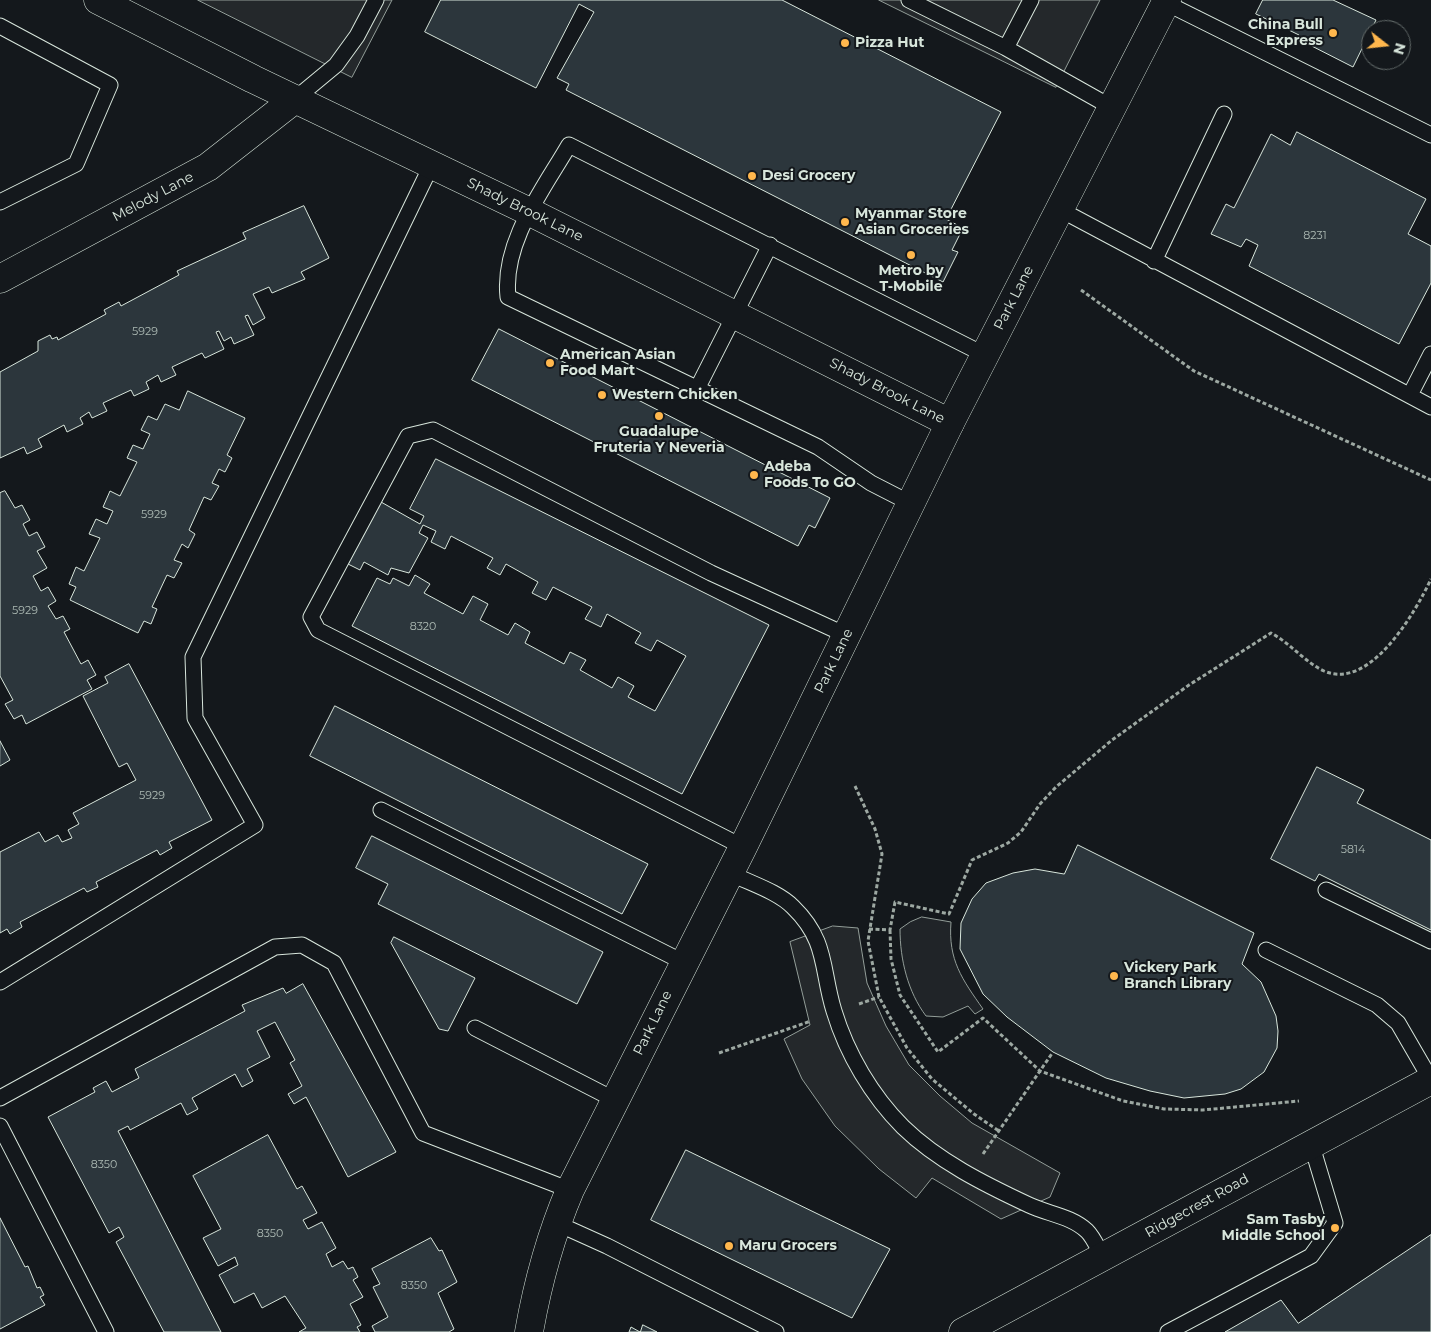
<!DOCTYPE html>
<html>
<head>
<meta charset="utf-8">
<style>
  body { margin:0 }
  #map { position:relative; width:1431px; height:1332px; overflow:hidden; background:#14181c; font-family:Montserrat,sans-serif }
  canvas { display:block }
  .north { position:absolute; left:1361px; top:20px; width:50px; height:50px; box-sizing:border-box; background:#14181c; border:1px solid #626a69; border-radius:50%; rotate:106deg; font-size:14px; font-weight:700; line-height:20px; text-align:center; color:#d8e6dc }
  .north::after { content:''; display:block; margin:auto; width:18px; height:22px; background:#ffb74d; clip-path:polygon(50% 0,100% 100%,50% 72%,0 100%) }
</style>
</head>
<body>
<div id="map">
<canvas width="1431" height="1332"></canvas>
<div class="north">N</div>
</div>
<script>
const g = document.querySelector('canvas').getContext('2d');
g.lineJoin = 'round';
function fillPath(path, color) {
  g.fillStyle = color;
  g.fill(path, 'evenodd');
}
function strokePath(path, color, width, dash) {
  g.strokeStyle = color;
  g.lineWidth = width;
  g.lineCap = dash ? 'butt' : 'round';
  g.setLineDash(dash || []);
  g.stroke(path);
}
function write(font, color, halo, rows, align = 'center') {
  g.font = font + ' Montserrat,sans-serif';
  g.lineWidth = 4;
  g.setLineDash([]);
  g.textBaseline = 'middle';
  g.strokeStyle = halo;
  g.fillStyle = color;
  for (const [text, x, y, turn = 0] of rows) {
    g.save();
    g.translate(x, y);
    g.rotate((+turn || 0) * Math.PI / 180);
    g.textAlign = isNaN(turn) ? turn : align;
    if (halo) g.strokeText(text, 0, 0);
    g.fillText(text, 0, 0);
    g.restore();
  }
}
const green = new Path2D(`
  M 922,917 L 951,922 C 948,960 962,979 983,1009 L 975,1014 L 968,1006 L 943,1017 L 926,1016 C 908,992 900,960 900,929 L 910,922 Z`);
fillPath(green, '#202428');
strokePath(green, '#939e99', 1);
const parking = new Path2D(`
  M 198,0 L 392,0 L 352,77 Z
  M 879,0 L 1100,0 L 1056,87 Z
  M 833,926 L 858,928 L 867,983 L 886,1026 L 909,1065 L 940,1096 L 972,1123 L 1060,1173 L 1050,1197 L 1001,1219 L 932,1178 L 916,1198 L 879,1169 L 835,1126 L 802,1079 L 784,1039 L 810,1025 L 790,942 Z`);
fillPath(parking, '#24282b');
strokePath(parking, '#939e99', 1);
const building = new Path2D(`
  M 441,0 L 782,0 L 1001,112 L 946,219 L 963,228 L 952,250 L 958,252 L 943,282 L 566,90 L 569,84 L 557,78 L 594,12 L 579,4 L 536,88 L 425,32 Z
  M 1263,0 L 1333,0 L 1376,20 L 1353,67 L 1298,39 L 1299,35 L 1256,14 Z
  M 1297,132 L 1426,199 L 1408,234 L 1431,246 L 1431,283 L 1399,344 L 1249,266 L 1258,245 L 1246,239 L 1241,247 L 1211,234 L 1226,204 L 1234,208 L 1271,134 L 1290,145 Z
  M 304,206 L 329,258 L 301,272 L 305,279 L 272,293 L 269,287 L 253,294 L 265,318 L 253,325 L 248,315 L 245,316 L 254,335 L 234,344 L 231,337 L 224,341 L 219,331 L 216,332 L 224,349 L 205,358 L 202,353 L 172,367 L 176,375 L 161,382 L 158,375 L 146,382 L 149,389 L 134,396 L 131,390 L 103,403 L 107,411 L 92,418 L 89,412 L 80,418 L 83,424 L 67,432 L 64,425 L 38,439 L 42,447 L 27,454 L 24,447 L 0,458 L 0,372 L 38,351 L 38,341 L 50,335 L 52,339 L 57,337 L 58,340 L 106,314 L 104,310 L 119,302 L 121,306 L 179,275 L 177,271 L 246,239 L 243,233 Z
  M 499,329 L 830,498 L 815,528 L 809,525 L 798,546 L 472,380 Z
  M 188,391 L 245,418 L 227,455 L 232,458 L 225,472 L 219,469 L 212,483 L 219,486 L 211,500 L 204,497 L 189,530 L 195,534 L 188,548 L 182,544 L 174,560 L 182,563 L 174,578 L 167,575 L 152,607 L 157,609 L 151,624 L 144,621 L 138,633 L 70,600 L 76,587 L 69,584 L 76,567 L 84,571 L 100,538 L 89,534 L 96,519 L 107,524 L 113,511 L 103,507 L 110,491 L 120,496 L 137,462 L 127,458 L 133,445 L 143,449 L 150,434 L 141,430 L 148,416 L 157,420 L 165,404 L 179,410 Z
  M 436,459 L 769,625 L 682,794 L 352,626 L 377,578 L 390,584 L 393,578 L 409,586 L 415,575 L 430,584 L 424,593 L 463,614 L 473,596 L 488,604 L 480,620 L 508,635 L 515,623 L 530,632 L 525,643 L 564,664 L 570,652 L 586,660 L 580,670 L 612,688 L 618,677 L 634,686 L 628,697 L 655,711 L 686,656 L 657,640 L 651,651 L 635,643 L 641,633 L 607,614 L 601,627 L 585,619 L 592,607 L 553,587 L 546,600 L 532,593 L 538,582 L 506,564 L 500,575 L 487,568 L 493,558 L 451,536 L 445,549 L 431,542 L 436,531 L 423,525 L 419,533 L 428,538 L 409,573 L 391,568 L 388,575 L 364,562 L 360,570 L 348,564 L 381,502 L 420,524 L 424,516 L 410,509 Z
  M 5,491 L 15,508 L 22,505 L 30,520 L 23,524 L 29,536 L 37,532 L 45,547 L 37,551 L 47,568 L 33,576 L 41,591 L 48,587 L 56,601 L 48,606 L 56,619 L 63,616 L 70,629 L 64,632 L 81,664 L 88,660 L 96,675 L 87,680 L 92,689 L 26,724 L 22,715 L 14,719 L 5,704 L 13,700 L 0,676 L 0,493 Z
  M 129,664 L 212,820 L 169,842 L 172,848 L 160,855 L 157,850 L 96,882 L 98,887 L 87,892 L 84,888 L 20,922 L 22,927 L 10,934 L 7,929 L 0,933 L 0,852 L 39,832 L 45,842 L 58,835 L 62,842 L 72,838 L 68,830 L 79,824 L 73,813 L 136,780 L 127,763 L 119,767 L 83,696 L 108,683 L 105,677 Z
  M 335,706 L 648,864 L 622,914 L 310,756 Z
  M 0,741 L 10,760 L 0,766 Z
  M 1317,767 L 1364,790 L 1357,803 L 1431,840 L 1431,930 L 1319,874 L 1315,881 L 1271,859 Z
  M 372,836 L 603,952 L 577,1004 L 378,904 L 388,884 L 356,868 Z
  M 1078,845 L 1254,933 L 1242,964 L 1261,982 L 1276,1016 L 1278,1031 L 1277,1048 L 1264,1072 L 1241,1089 L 1225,1094 L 1184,1098 L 1150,1091 L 1106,1078 L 1053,1052 L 1007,1017 L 983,994 L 960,949 L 961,923 L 972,899 L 986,883 L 1013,873 L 1035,869 L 1064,874 Z
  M 394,937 L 475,978 L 448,1031 L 439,1029 L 391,943 Z
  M 303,984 L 396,1152 L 348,1177 L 306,1097 L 294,1104 L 288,1094 L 302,1086 L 290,1063 L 295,1060 L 275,1022 L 257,1031 L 270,1057 L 247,1069 L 253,1081 L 242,1087 L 235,1074 L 192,1098 L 198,1109 L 187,1115 L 181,1103 L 130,1130 L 128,1126 L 118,1131 L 221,1332 L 164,1332 L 116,1242 L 124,1237 L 119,1227 L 109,1233 L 48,1117 L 95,1092 L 93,1088 L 106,1081 L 112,1092 L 139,1078 L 135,1069 L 245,1011 L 242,1005 L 283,988 L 286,993 Z
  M 268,1135 L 297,1189 L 302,1186 L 317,1213 L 303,1220 L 308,1229 L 322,1222 L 336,1248 L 326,1254 L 332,1267 L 343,1261 L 348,1269 L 353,1267 L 358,1277 L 353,1280 L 363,1297 L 350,1304 L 361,1325 L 357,1327 L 360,1332 L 299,1332 L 306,1328 L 285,1296 L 262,1308 L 254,1293 L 234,1303 L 219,1275 L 238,1265 L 235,1257 L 218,1266 L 203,1238 L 221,1229 L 193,1176 Z
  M 686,1150 L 890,1249 L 852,1318 L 651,1220 Z
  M 0,1218 L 25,1267 L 28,1266 L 37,1288 L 40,1287 L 44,1295 L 40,1297 L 45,1305 L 0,1329 Z
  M 1431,1235 L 1431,1332 L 1225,1332 L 1281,1300 L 1298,1323 Z
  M 431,1238 L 439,1251 L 442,1250 L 457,1282 L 438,1293 L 454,1329 L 449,1332 L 375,1332 L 372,1326 L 388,1317 L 373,1287 L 380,1284 L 372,1269 Z
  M 643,1325 L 657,1332 L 629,1332 L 631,1327 L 640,1332 Z`);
fillPath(building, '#2c363c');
strokePath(building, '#d8e6dc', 1);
const service = new Path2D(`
  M 909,0 L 1006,48
  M 1031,0 L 1006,48 L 1111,107
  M 1166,3 L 1431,135
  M 0,26 L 110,85 L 76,164 L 0,202
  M 295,99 L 336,65 L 357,36 L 376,0
  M 1059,209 L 1431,407
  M 1154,261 L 1224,114
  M 698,387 L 770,245
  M 1410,395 L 1431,354
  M 910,503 L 871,483 L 818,447 L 508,297 C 502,242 543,190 569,145 L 985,355
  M 381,810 L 683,962
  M 743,847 L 318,630 L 311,617 L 408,436 L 433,430 L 711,573 L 846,635
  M 730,873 C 749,883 777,891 793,907 C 828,941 821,969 834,1011 C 847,1054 872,1096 903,1127 C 938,1161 984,1184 1029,1205 C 1048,1214 1071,1216 1087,1231 C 1094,1238 1098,1249 1103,1257
  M 1326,890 L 1431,941
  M 1266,950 L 1377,1005 L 1398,1023 L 1431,1080
  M 0,982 L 255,825 L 195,718 L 193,657 L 432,164
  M 475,1028 L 615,1100
  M 0,1098 L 275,947 L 302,945 L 334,963 L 423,1133 L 570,1190
  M 0,1126 L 106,1332
  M 556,1223 L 607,1246 L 776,1332
  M 1168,1332 L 1311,1256 L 1335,1223 L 1311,1143`);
const tertiary = new Path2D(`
  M 98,0 L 253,79 L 530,212 L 950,423
  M 0,279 L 208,167 L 295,99
  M 963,1332 L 1431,1080`);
const secondary = new Path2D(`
  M 529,1332 C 538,1281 550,1237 570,1190 L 743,847 L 950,423 L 1167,0`);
strokePath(service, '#d8e6dc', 17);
strokePath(tertiary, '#d8e6dc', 29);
strokePath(secondary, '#d8e6dc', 29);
strokePath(new Path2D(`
  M 1081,290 L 1194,371 L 1431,480
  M 855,786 L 875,829 L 882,854 L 868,941 L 879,997 L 907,1048 L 932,1079 L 974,1114 L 999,1131
  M 869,929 L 890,930 L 895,902 L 949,914 L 972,860 L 1008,843 L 1021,832 L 1040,804 L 1056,787 L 1112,740 L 1189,685 L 1271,633 C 1290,643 1306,663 1324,671 C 1370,691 1415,613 1431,579
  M 890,930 L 891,959 L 900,995 L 938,1052 L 983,1018 L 1040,1071 L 1123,1101 L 1164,1109 L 1203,1110 L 1299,1101
  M 859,1004 L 879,997
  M 719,1053 L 811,1021
  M 983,1154 L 1053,1052`), '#9da8a2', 3, [4, 2.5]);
strokePath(service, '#14181c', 15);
strokePath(tertiary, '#14181c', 28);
strokePath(secondary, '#14181c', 28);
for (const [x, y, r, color] of [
  [1333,33,5,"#ffb74d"],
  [845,43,5,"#ffb74d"],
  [752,176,5,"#ffb74d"],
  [845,222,5,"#ffb74d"],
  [911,255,5,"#ffb74d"],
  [550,363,5,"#ffb74d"],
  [602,395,5,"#ffb74d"],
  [659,416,5,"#ffb74d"],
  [754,475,5,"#ffb74d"],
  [1114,976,5,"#ffb74d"],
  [1335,1228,5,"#ffb74d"],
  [729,1246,5,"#ffb74d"]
]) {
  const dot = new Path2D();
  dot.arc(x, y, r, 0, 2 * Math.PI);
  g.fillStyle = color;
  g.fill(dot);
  strokePath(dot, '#14181c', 2);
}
write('11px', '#adbab4', null, [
  ["8231",1315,236],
  ["5929",145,332],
  ["5929",154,515],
  ["5929",25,611],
  ["8320",423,627],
  ["5929",152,796],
  ["5814",1353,850],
  ["8350",104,1165],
  ["8350",270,1234],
  ["8350",414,1286]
]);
write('bold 14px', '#d8e6dc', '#14181c', [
  ["China Bull",1323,25,"right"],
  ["Express",1323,41,"right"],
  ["Pizza Hut",855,43],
  ["Desi Grocery",762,176],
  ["Myanmar Store",855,214],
  ["Asian Groceries",855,230],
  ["Metro by",911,271,"center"],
  ["T-Mobile",911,287,"center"],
  ["American Asian",560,355],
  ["Food Mart",560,371],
  ["Western Chicken",612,395],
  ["Guadalupe",659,432,"center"],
  ["Fruteria Y Neveria",659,448,"center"],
  ["Adeba",764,467],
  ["Foods To GO",764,483],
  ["Vickery Park",1124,968],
  ["Branch Library",1124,984],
  ["Sam Tasby",1325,1220,"right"],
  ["Middle School",1325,1236,"right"],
  ["Maru Grocers",739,1246]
], 'left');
write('14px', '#d8e6dc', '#14181c', [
  ["Melody Lane",153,197,-28],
  ["Shady Brook Lane",525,210,26],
  ["Park Lane",1014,298,-63],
  ["Shady Brook Lane",887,391,27],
  ["Park Lane",834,661,-64],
  ["Park Lane",653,1023,-64],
  ["Ridgecrest Road",1197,1206,-29]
]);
</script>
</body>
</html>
